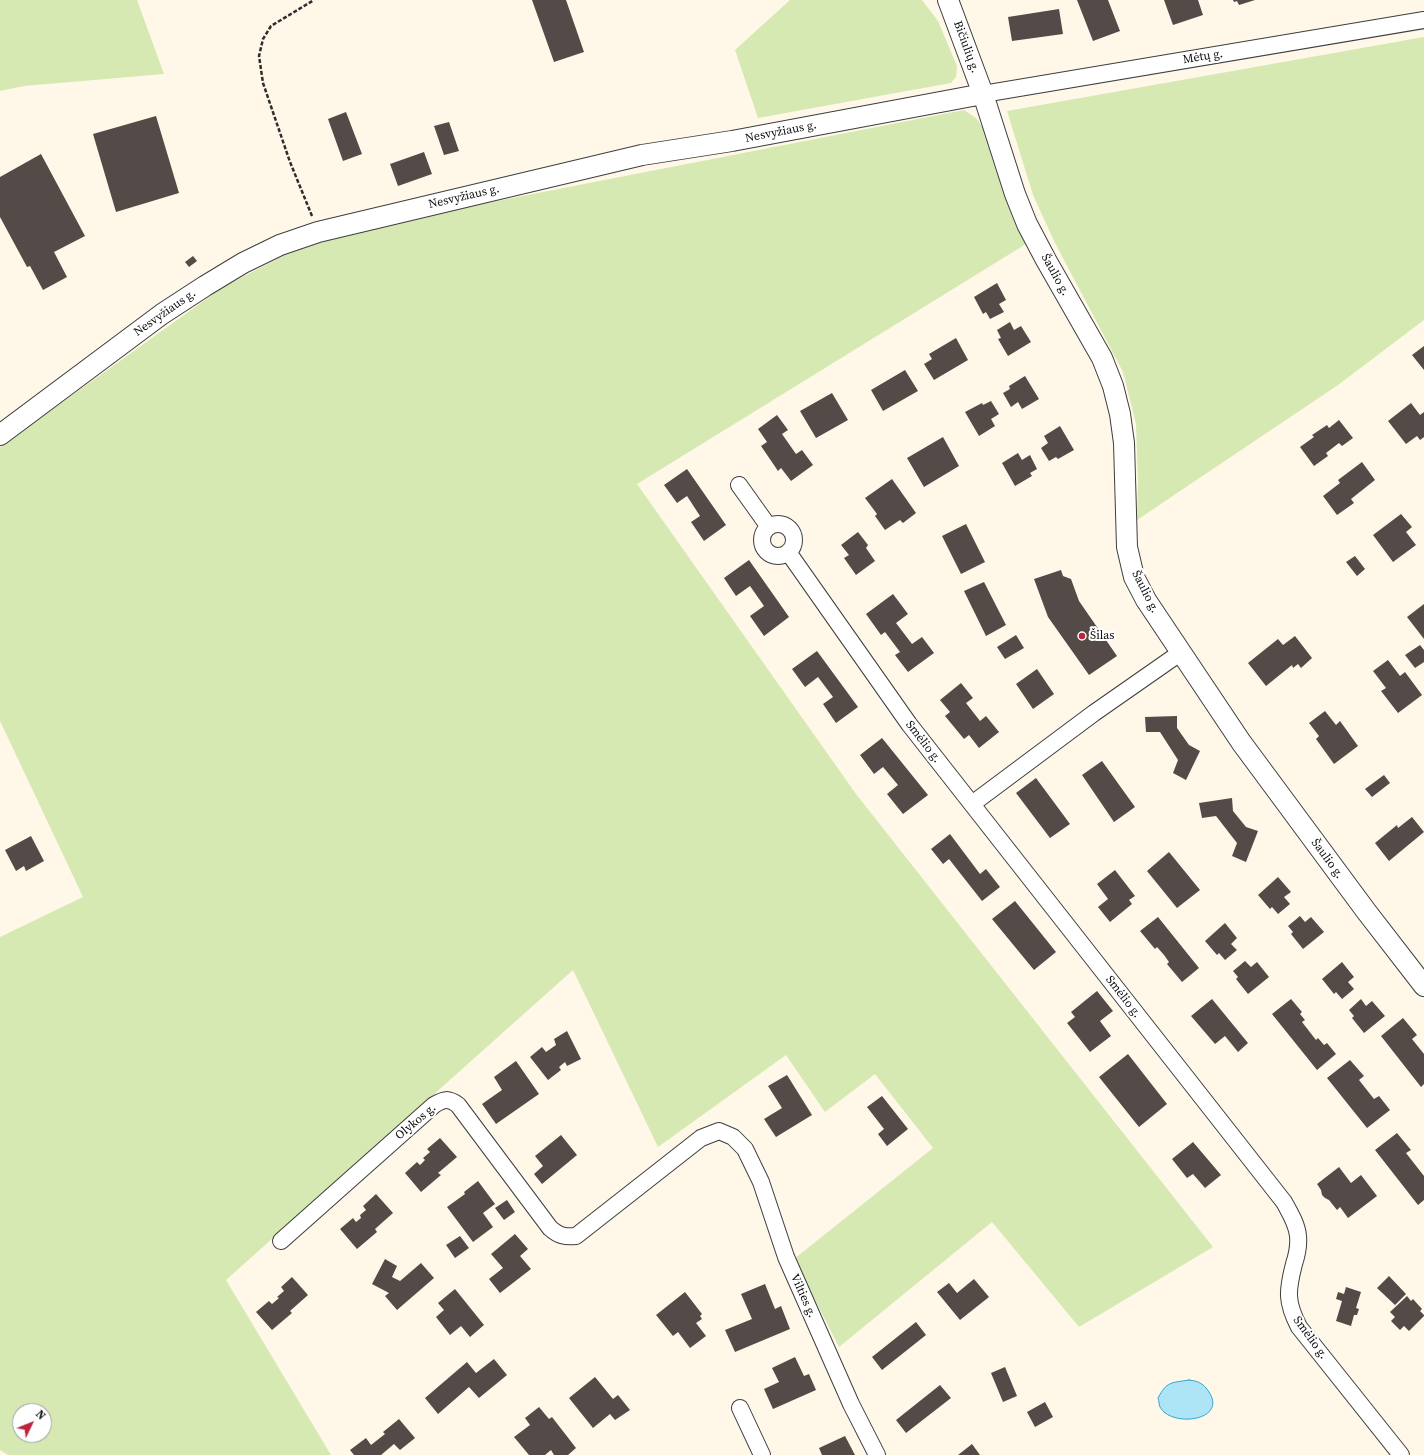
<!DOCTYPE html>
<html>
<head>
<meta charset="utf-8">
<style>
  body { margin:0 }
  #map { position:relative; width:1424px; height:1455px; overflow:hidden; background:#fff8e9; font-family:"Source Serif 4",serif }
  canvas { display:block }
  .north { position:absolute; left:12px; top:1403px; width:40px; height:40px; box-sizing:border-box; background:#fff; border:1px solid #9d9d9d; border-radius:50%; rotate:47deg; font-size:11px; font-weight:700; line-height:16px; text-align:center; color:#0b0b0b }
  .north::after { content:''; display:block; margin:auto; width:14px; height:18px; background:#bb233e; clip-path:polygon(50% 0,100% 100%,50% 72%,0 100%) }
</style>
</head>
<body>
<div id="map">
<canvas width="1424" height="1455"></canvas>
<div class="north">N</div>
</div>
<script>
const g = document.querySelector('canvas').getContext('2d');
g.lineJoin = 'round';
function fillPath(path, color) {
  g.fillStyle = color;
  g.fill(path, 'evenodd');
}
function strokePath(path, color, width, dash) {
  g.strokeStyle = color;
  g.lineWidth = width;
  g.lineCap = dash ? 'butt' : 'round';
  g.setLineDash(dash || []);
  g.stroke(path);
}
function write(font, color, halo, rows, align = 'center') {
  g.font = font + ' "Source Serif 4",serif';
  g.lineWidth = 4;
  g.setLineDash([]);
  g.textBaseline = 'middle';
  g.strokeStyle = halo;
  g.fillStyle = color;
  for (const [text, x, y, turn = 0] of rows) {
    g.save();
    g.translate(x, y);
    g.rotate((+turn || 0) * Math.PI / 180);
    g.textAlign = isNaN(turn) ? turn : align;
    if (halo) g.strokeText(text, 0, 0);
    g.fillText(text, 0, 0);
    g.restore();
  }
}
fillPath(new Path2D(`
  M 0,0 L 137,0 L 164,74 L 24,86 L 0,91 Z
  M 790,0 L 922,0 L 938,21 L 957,66 L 956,77 L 951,83 L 758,118 L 735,50 Z
  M 1424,37 L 1424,320 L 1338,385 L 1137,520 L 1138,483 L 1136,424 L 1123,372 L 1055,243 L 1033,195 L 1007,111 Z
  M 964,110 L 976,118 L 983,128 L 1003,191 L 1026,244 L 637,484 L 856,794 L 1213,1247 L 1079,1327 L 992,1222 L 839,1347 L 794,1259 L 933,1148 L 875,1074 L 825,1112 L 786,1055 L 658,1147 L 573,970 L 226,1280 L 331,1455 L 8,1455 L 0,1450 L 0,937 L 83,897 L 0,721 L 0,447 L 223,287 L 283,256 L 335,234 L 389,222 ZM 20,1411 L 44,1411 L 44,1435 L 20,1435 Z`), '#d6e9b3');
const water = new Path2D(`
  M 1189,1380 C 1199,1381 1204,1384 1209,1392 C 1228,1421 1171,1428 1160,1407 C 1159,1405 1159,1401 1158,1398 C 1167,1381 1171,1383 1189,1380 Z`);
fillPath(water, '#ade5f6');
strokePath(water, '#34a5ce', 1);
fillPath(new Path2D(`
  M 532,0 L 566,0 L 584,52 L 554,62 Z
  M 1077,0 L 1108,0 L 1120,31 L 1093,41 Z
  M 1164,0 L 1198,0 L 1203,15 L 1173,25 Z
  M 1233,0 L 1255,0 L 1239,5 L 1237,1 L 1234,2 Z
  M 1059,9 L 1063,34 L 1012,41 L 1008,17 Z
  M 346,112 L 362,154 L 343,161 L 328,119 Z
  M 156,116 L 179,193 L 116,212 L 93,134 Z
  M 449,122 L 459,151 L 444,155 L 434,126 Z
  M 424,152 L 432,174 L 398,186 L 390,164 Z
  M 41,154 L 85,236 L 54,252 L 67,277 L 43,290 L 30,266 L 27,267 L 0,217 L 0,177 Z
  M 193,256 L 197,261 L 189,267 L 185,262 Z
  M 997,283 L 1006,300 L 999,304 L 1004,312 L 990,319 L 986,312 L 983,314 L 974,297 Z
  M 1010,322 L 1014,330 L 1021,326 L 1031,342 L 1008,356 L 998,339 L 1001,338 L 997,330 Z
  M 956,338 L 968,360 L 934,380 L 924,364 L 932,359 L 929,354 Z
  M 1424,346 L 1424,370 L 1412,355 Z
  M 905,370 L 918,391 L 883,411 L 871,390 Z
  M 1025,376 L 1039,399 L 1022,409 L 1018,402 L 1011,407 L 1003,393 L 1010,389 L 1009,386 Z
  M 832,393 L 848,420 L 816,438 L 800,411 Z
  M 991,401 L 999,414 L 991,419 L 995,426 L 979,436 L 965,412 L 982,403 L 983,405 Z
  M 1411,403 L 1420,415 L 1424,412 L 1424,437 L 1420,440 L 1417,436 L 1406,444 L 1388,421 Z
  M 777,415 L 788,430 L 782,434 L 796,454 L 802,450 L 813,465 L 791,481 L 781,468 L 778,471 L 761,446 L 767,442 L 758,429 Z
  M 1339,420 L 1353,438 L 1342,446 L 1339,443 L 1326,453 L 1328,456 L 1314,466 L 1300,447 L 1314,437 L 1312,435 L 1327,425 L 1329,428 Z
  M 1060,426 L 1074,450 L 1058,459 L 1056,457 L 1049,461 L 1041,448 L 1048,443 L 1044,436 Z
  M 943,437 L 959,466 L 924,487 L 907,458 Z
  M 1018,453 L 1022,460 L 1030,455 L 1037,469 L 1030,473 L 1032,476 L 1015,486 L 1002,463 Z
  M 1362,462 L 1375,480 L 1351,499 L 1354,503 L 1337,515 L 1323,496 L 1340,483 L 1338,480 Z
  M 687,469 L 726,525 L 704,541 L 691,522 L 700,516 L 687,496 L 677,503 L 664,485 Z
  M 892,479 L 916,513 L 903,523 L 900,520 L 885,530 L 875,516 L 877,514 L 865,498 Z
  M 1401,514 L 1412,527 L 1406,532 L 1416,545 L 1393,562 L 1373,535 Z
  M 966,524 L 985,562 L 961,574 L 942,536 Z
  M 858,532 L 868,545 L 866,548 L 875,561 L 856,575 L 844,558 L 849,555 L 841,545 Z
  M 1355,556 L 1365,569 L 1357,576 L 1346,562 Z
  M 749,560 L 789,617 L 764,636 L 750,616 L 764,606 L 750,586 L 736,596 L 724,578 Z
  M 1061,570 L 1063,576 L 1071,579 L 1079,601 L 1117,656 L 1089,675 L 1048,617 L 1034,579 Z
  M 984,582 L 1006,625 L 986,636 L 964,591 Z
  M 893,594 L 908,614 L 896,623 L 912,644 L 922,637 L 934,653 L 908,672 L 895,655 L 900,652 L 885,632 L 881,635 L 866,614 Z
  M 1424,604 L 1424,639 L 1407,617 Z
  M 1016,635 L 1024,648 L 1005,659 L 997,647 Z
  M 1295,636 L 1312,658 L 1301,668 L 1298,664 L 1293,668 L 1292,665 L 1266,686 L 1248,663 L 1278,639 L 1283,645 Z
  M 1420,645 L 1424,650 L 1424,662 L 1415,668 L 1405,655 Z
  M 817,651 L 858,707 L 836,723 L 823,704 L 833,697 L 818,677 L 805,687 L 792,669 Z
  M 1388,660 L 1400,676 L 1405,672 L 1422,695 L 1398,713 L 1381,691 L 1386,688 L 1373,671 Z
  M 1037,669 L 1054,694 L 1033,709 L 1016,684 Z
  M 961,683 L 973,698 L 966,703 L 980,721 L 986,716 L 999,732 L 979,748 L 969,735 L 964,739 L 945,716 L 950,712 L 940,700 Z
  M 1325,711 L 1336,725 L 1340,721 L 1358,746 L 1334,764 L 1316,739 L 1319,736 L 1309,723 Z
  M 1177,716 L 1177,728 L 1189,745 L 1200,751 L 1186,780 L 1173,773 L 1178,760 L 1160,732 L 1146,732 L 1145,717 Z
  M 882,738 L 928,795 L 903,814 L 887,794 L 898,785 L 883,767 L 874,774 L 860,755 Z
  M 1102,761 L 1135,807 L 1114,822 L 1082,775 Z
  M 1384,775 L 1390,783 L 1372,797 L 1365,789 Z
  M 1036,778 L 1070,824 L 1050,838 L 1016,793 Z
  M 1232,798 L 1233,811 L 1246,827 L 1258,831 L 1246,862 L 1232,856 L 1237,843 L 1216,816 L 1202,818 L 1199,803 Z
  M 1412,817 L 1424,832 L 1389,861 L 1375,843 L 1397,825 L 1398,828 Z
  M 950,834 L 980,874 L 986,869 L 1000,887 L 982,901 L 949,859 L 943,864 L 931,849 Z
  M 31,836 L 44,861 L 26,871 L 24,866 L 16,871 L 5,850 Z
  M 1169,852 L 1200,890 L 1177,908 L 1147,871 Z
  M 1115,870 L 1135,896 L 1129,900 L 1132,904 L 1110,922 L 1098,907 L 1108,899 L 1097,884 Z
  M 1278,877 L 1291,892 L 1284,897 L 1290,904 L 1278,914 L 1272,907 L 1270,909 L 1258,895 Z
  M 1015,901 L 1056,952 L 1034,970 L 992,919 Z
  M 1300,916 L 1305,922 L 1311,917 L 1324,932 L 1303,949 L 1291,934 L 1293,932 L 1288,926 Z
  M 1158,917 L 1199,968 L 1182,982 L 1167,964 L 1169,962 L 1164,955 L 1157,947 L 1155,949 L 1140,931 Z
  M 1225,923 L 1237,938 L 1231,944 L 1237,950 L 1225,960 L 1219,953 L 1217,955 L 1205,941 Z
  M 1245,961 L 1251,967 L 1257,962 L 1269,977 L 1248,994 L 1236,979 L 1238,977 L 1233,971 Z
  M 1342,962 L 1354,977 L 1348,982 L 1354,989 L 1342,999 L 1336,992 L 1334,994 L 1322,979 Z
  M 1097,991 L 1113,1011 L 1100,1021 L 1111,1036 L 1090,1052 L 1067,1023 L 1075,1017 L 1071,1012 Z
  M 1212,999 L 1248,1043 L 1238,1052 L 1225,1036 L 1215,1044 L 1191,1016 Z
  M 1291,999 L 1302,1012 L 1300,1014 L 1305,1020 L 1302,1022 L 1316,1040 L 1318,1038 L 1324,1045 L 1327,1043 L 1336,1054 L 1317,1070 L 1272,1014 Z
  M 1361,999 L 1366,1006 L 1372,1001 L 1385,1016 L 1364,1033 L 1352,1018 L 1354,1016 L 1349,1010 Z
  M 1403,1018 L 1417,1035 L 1412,1039 L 1424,1054 L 1424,1084 L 1421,1087 L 1381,1036 Z
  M 567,1031 L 581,1059 L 567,1066 L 565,1062 L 559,1067 L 561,1070 L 548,1080 L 530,1057 L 542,1047 L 546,1052 L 556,1045 L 554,1039 Z
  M 1128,1054 L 1167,1104 L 1139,1127 L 1099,1077 Z
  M 1350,1060 L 1364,1076 L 1359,1080 L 1374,1099 L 1379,1096 L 1390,1110 L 1367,1128 L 1327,1078 Z
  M 516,1061 L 539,1094 L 496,1124 L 482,1104 L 502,1090 L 494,1077 Z
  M 787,1075 L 812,1115 L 776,1137 L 764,1119 L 782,1108 L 768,1086 Z
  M 882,1096 L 908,1129 L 887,1146 L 878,1134 L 884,1129 L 867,1107 Z
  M 1397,1133 L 1411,1150 L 1406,1153 L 1424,1176 L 1424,1200 L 1418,1205 L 1375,1150 Z
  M 561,1135 L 577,1155 L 542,1184 L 534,1174 L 543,1166 L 535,1156 Z
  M 440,1138 L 457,1157 L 438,1173 L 441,1175 L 421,1192 L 405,1173 L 417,1162 L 420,1165 L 425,1160 L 423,1158 L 430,1152 L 427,1149 Z
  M 1193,1142 L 1221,1175 L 1205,1188 L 1193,1174 L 1187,1178 L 1172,1159 Z
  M 1339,1167 L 1351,1183 L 1361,1175 L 1377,1196 L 1348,1218 L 1340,1207 L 1337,1210 L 1329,1200 L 1325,1198 L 1322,1195 L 1321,1190 L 1317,1184 Z
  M 478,1181 L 495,1204 L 483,1213 L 493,1227 L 473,1242 L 447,1207 L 465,1194 L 464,1192 Z
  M 376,1194 L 393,1213 L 375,1229 L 377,1232 L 357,1249 L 340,1229 L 353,1218 L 356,1222 L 361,1218 L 360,1215 L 366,1210 L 363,1206 Z
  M 507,1200 L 515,1212 L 504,1220 L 495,1208 Z
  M 515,1234 L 528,1249 L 520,1256 L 531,1269 L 500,1293 L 489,1279 L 503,1268 L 491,1254 Z
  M 460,1236 L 469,1248 L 455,1258 L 446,1245 Z
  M 385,1259 L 397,1266 L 392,1277 L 400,1281 L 421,1263 L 434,1278 L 397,1310 L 385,1296 L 389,1293 L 372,1284 Z
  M 1389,1276 L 1406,1294 L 1395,1305 L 1377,1288 Z
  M 292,1277 L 308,1295 L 290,1311 L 292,1313 L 272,1330 L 256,1312 L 269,1301 L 272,1304 L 279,1298 L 277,1297 L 284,1291 L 281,1287 Z
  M 974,1279 L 989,1297 L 960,1320 L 937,1292 L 949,1283 L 957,1293 Z
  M 765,1284 L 775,1309 L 781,1306 L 790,1329 L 735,1352 L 725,1330 L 752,1319 L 741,1294 Z
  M 1346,1287 L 1361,1292 L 1356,1308 L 1359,1309 L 1357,1315 L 1354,1315 L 1351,1326 L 1336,1321 L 1342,1301 L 1336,1299 L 1338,1292 L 1344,1294 Z
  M 455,1289 L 484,1325 L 470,1337 L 461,1326 L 450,1335 L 436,1317 L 444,1310 L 438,1303 Z
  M 685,1292 L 702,1314 L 700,1316 L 702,1319 L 696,1323 L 706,1336 L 690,1348 L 678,1332 L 673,1336 L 656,1315 Z
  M 1407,1296 L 1411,1301 L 1413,1299 L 1422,1309 L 1420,1311 L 1424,1315 L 1424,1316 L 1409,1331 L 1404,1326 L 1400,1330 L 1391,1321 L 1395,1317 L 1390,1312 Z
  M 916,1322 L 926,1335 L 882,1370 L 872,1357 Z
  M 795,1357 L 804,1376 L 809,1374 L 816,1390 L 773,1409 L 764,1389 L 779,1382 L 772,1368 Z
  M 494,1359 L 507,1375 L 479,1398 L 469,1387 L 438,1414 L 425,1398 L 467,1362 L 476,1373 Z
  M 1005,1367 L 1017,1396 L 1003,1402 L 991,1373 Z
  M 595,1377 L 613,1399 L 618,1395 L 630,1410 L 615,1420 L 610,1414 L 593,1428 L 569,1398 Z
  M 940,1385 L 951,1398 L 906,1433 L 896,1420 Z
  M 1045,1402 L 1053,1417 L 1035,1427 L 1027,1412 Z
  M 539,1407 L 549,1419 L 552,1417 L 576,1448 L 568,1455 L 554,1455 L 551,1450 L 545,1455 L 529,1455 L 514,1437 L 530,1425 L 525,1418 Z
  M 399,1419 L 415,1438 L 400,1450 L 394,1444 L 381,1455 L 354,1455 L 350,1450 L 366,1438 L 371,1445 L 385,1434 L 383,1432 Z
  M 845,1436 L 855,1455 L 822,1455 L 819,1448 Z
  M 972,1444 L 980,1455 L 958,1455 Z`), '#544a47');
const minor = new Path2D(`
  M 983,94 L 1424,20
  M 739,485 L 769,527
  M762 540a16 16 0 1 1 32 0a16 16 0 1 1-32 0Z
  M 788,552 L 909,724 L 1284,1202 C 1290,1213 1297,1224 1298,1236 C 1299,1246 1297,1255 1294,1264 C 1287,1291 1286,1302 1299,1327 L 1401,1455
  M 972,804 L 1094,713 L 1180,653
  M 281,1241 L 434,1105 C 444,1099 448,1098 458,1105 L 550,1228 C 559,1236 565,1237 576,1236 L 701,1138 L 719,1131 L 733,1137 L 745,1149 L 761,1182 L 786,1257 L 851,1404 L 877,1455
  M 740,1408 L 762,1455`);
const tertiary = new Path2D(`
  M 948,0 L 983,94 L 1015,194 L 1027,224 L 1046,260 L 1102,358 L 1113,386 L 1120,414 L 1124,443 L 1127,547 L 1134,577 L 1146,600 L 1241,742 L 1366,911 L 1424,986
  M 0,435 L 162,314 L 205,286 L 243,263 L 280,245 L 318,232 L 642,155 L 732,141 L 983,94`);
strokePath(minor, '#3e3e3e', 18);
strokePath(tertiary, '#3e3e3e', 22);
strokePath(new Path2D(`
  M 312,216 L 290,162 L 263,83 L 259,56 L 263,39 L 271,26 L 314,0`), '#2d2d2d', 2.5, [4, 2]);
strokePath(minor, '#fff', 16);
strokePath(tertiary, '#fff', 20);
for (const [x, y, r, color] of [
  [1082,636,4,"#bb233e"]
]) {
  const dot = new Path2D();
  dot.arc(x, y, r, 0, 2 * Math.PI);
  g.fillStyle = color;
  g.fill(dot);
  strokePath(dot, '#fff', 1.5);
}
write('12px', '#0b0b0b', '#fff', [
  ["Bičiulių g.",966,47,70],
  ["Mėtų g.",1203,57,-9],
  ["Nesvyžiaus g.",781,132,-11],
  ["Nesvyžiaus g.",464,197,-13],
  ["Šaulio g.",1055,275,61],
  ["Nesvyžiaus g.",165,313,-35],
  ["Šaulio g.",1145,592,63],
  ["Smėlio g.",923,742,52],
  ["Šaulio g.",1327,859,54],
  ["Smėlio g.",1123,997,52],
  ["Olykos g.",416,1122,-40],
  ["Vilties g.",803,1296,66],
  ["Smėlio g.",1310,1338,54]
]);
write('12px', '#0b0b0b', '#fff', [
  ["Šilas",1090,636]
], 'left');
</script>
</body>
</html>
